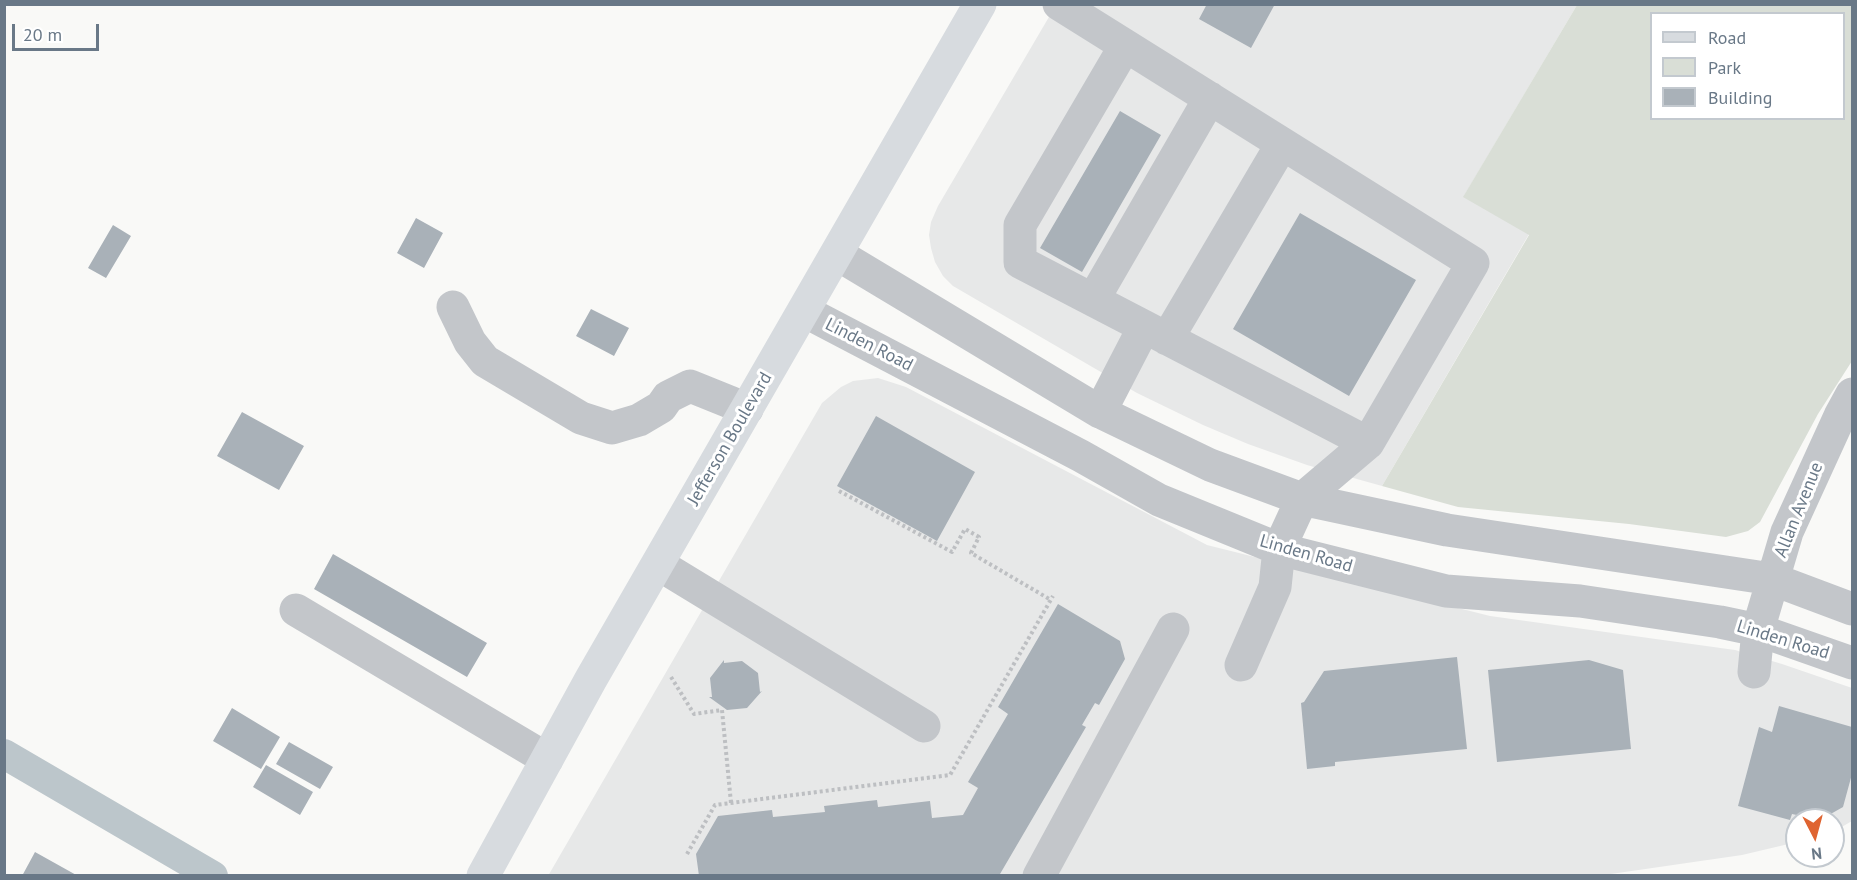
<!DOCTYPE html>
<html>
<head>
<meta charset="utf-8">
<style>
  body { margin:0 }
  #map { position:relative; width:1857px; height:880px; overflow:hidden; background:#f9f9f7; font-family:"PT Sans",sans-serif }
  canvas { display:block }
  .frame { position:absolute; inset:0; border:6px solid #697887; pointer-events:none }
  .legend { position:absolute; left:1650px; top:12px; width:195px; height:108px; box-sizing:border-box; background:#fff; border:2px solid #c3c9cf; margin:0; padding:8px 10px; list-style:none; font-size:18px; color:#697887 }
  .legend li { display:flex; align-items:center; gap:12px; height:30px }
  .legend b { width:30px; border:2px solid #c3c9cf }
  .north { position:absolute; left:1785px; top:808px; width:60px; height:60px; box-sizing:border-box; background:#fff; border:2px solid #c3c9cf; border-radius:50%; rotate:174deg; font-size:16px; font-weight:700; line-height:24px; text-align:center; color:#697887 }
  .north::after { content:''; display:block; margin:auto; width:21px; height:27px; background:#df6431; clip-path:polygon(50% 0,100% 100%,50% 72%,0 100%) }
  .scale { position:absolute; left:12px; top:24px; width:87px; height:27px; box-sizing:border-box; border:3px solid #697887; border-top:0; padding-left:8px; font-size:18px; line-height:21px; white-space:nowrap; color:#697887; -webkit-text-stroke:4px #fff; paint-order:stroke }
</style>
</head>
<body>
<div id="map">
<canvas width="1857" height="880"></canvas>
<div class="frame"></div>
<ul class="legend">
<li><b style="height:8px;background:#d7dbdf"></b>Road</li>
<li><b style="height:16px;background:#d9ded6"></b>Park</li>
<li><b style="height:16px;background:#a9b1b8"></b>Building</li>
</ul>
<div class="north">N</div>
<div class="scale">20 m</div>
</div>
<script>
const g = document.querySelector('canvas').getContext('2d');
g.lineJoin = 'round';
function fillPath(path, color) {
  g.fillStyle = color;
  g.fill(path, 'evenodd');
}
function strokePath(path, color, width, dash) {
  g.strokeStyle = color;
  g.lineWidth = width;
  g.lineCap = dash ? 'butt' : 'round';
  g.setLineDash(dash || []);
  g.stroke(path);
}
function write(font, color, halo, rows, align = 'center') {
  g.font = font + ' "PT Sans",sans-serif';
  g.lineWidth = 6;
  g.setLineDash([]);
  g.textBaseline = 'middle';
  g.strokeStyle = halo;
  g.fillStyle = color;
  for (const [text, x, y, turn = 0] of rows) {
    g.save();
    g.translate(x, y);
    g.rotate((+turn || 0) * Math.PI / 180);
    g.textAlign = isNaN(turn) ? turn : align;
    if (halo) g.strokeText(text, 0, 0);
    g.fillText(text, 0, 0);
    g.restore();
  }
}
fillPath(new Path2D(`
  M 1056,5 L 1577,5 L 1464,196 L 1529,234 L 1382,486 L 1307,465 L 1248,444 L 1203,425 L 1137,393 L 953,286 L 943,276 L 935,262 L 931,248 L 929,235 L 931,222 L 938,206 Z
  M 878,378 L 906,387 L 1207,545 L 1490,616 L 1735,650 L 1782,664 L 1852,688 L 1852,821 L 1833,832 L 1833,820 L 1797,820 L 1797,842 L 1742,855 L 1604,875 L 548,876 L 822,403 L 841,387 L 853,381 Z`), '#e7e8e8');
fillPath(new Path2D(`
  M 1577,5 L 1852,5 L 1852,361 L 1818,414 L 1760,522 L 1748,531 L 1726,537 L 1629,524 L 1458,507 L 1382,486 L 1529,235 L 1463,197 ZM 1652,14 L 1844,14 L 1844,118 L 1652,118 Z`), '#d9ded6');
strokePath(new Path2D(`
  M 4,754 L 213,876`), '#bcc6cb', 30);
fillPath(new Path2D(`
  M 1207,4 L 1275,4 L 1251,48 L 1199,19 Z
  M 1120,111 L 1161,135 L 1082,272 L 1040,248 Z
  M 1300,213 L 1416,280 L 1349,396 L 1233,329 Z
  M 416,218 L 443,233 L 424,268 L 397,253 Z
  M 113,225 L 131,236 L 106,278 L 88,268 Z
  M 591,309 L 629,328 L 614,356 L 576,336 Z
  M 242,412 L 304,446 L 279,490 L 217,456 Z
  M 876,416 L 975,472 L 937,541 L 837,486 Z
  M 333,554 L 487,643 L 467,677 L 314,589 Z
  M 1058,604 L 1120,641 L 1125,659 L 1099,705 L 1095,703 L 1082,725 L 1086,727 L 1000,874 L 982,876 L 699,876 L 696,854 L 718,816 L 772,810 L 773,817 L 825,812 L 824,806 L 877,800 L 878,807 L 930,801 L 932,818 L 963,815 L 978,788 L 968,782 L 1008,714 L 998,707 Z
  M 1457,657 L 1467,749 L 1335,762 L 1335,766 L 1307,769 L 1301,703 L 1304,702 L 1324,671 Z
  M 724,660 L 724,663 L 742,661 L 758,673 L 760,692 L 762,691 L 747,708 L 727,710 L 709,697 L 712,697 L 710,678 Z
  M 1589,660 L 1623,670 L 1631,749 L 1497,762 L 1488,670 Z
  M 1779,706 L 1852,727 L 1852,774 L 1843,807 L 1820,820 L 1792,814 L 1790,820 L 1738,806 L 1759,727 L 1772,732 Z
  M 232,708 L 280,737 L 261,769 L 213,741 Z
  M 289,742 L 333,767 L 320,789 L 276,764 Z
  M 266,765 L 313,792 L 300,815 L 253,787 Z
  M 35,852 L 78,876 L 22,876 Z`), '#a9b1b8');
strokePath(new Path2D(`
  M 839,491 L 952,552 L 965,529 L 979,537 L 971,553 L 1051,600
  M 671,677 L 694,714 L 722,710 L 731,803
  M 687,854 L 715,805 L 950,775 L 1053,596`), '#bdbfc2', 4, [3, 3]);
strokePath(new Path2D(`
  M 1059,4 L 1473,263 L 1368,443 L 1302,499 L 1279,549 L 1275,587 L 1241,665
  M 1125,46 L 1020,225 L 1020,262 L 1368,443
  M 837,254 L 1100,412 L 1210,465 L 1302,499 L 1447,530 L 1772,579 L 1852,609
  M 1093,300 L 1210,98
  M 453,307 L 470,342 L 485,361 L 581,418 L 612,428 L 639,420 L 661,407 L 668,397 L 690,386 L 747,409
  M 804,311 L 1081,456 L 1159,500 L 1279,549 L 1446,591 L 1580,601 L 1720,622 L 1758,630 L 1852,663
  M 1167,339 L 1282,144
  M 1100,412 L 1144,327
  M 658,564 L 924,726
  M 296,610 L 547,759
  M 1754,672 L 1758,630 L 1787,532 L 1840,416 L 1852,394
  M 1039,876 L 1173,629`), '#c3c6ca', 33);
strokePath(new Path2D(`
  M 483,876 L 591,679 L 980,4`), '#d7dbdf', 33);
write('18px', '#697887', '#fff', [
  ["Linden Road",869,345,27],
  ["Jefferson Boulevard",730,439,-60],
  ["Allan Avenue",1799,510,-68],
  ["Linden Road",1306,554,16],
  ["Linden Road",1783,640,17]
]);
</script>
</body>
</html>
